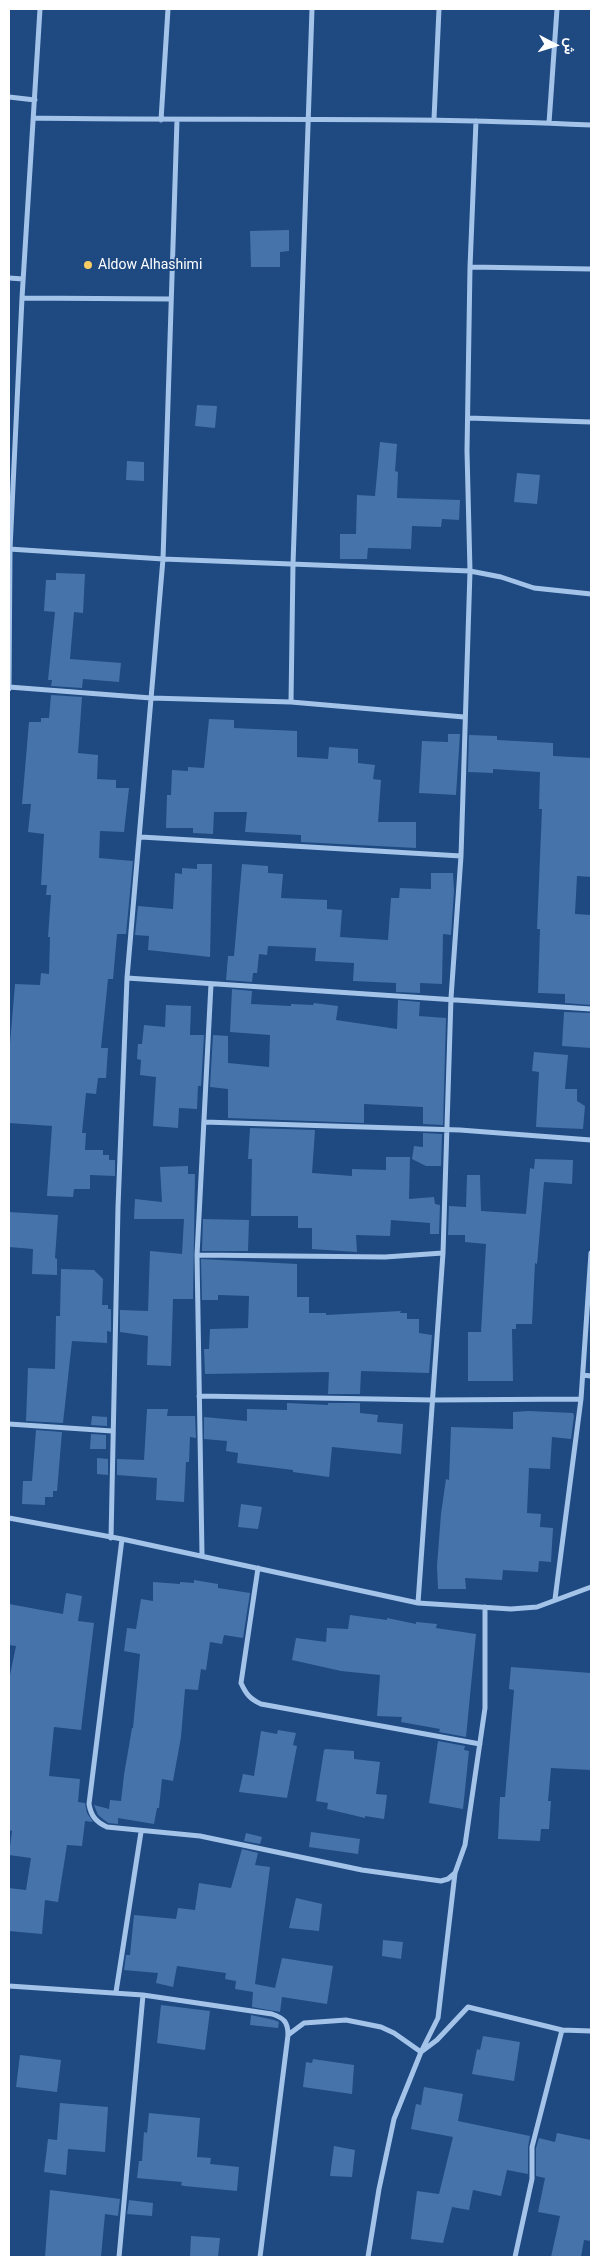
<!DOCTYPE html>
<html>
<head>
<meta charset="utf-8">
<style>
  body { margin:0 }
  #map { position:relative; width:600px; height:2266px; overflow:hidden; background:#1e4981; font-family:Roboto,Vazirmatn,sans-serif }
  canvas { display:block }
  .frame { position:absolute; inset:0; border:10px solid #fff; pointer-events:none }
  .north { position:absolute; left:530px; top:20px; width:50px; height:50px; -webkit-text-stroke:4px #1e4981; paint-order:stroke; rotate:95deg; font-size:14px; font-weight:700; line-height:20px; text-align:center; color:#fff }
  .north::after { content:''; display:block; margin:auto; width:18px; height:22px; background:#fff; clip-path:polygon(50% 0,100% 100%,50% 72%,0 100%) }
</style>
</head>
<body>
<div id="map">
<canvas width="600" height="2266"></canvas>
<div class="frame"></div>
<div class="north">ش</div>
</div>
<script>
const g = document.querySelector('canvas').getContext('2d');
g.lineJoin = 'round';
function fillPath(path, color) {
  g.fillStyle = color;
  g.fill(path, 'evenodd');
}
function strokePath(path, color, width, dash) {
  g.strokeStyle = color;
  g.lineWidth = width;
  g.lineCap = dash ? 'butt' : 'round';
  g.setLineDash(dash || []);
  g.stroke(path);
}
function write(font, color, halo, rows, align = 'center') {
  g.font = font + ' Roboto,sans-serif';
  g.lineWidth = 4;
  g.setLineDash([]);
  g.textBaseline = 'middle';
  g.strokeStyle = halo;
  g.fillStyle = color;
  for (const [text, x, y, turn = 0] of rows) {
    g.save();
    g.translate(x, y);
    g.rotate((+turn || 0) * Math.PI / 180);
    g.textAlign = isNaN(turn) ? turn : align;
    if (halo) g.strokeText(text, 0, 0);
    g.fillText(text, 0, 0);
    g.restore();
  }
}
fillPath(new Path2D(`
  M 289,230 L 289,251 L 280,252 L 280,267 L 251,267 L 250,231 Z
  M 197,405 L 217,406 L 215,428 L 195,426 Z
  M 380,442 L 397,444 L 395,471 L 398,472 L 397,498 L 460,500 L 459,520 L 442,519 L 441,527 L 412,526 L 411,549 L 368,548 L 367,559 L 340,559 L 340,534 L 356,534 L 357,495 L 375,496 Z
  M 127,461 L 144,462 L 144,481 L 126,480 Z
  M 517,473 L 540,475 L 537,504 L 514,502 Z
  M 56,573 L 85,574 L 83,613 L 74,612 L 70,659 L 121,663 L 119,682 L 83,679 L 82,688 L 51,686 L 52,680 L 48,680 L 55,612 L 44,611 L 46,580 L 56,580 Z
  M 51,695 L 82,697 L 78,753 L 98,755 L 97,779 L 116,780 L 116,788 L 129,788 L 124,832 L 100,831 L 99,858 L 133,861 L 126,934 L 117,934 L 113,979 L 108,979 L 101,1048 L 108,1048 L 106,1078 L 98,1078 L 96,1094 L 86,1093 L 82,1133 L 86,1133 L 85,1150 L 103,1150 L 103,1155 L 109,1155 L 109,1160 L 115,1160 L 115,1176 L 90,1175 L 90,1189 L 74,1189 L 73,1197 L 47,1196 L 52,1126 L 9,1123 L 9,1056 L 15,984 L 40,985 L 41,973 L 49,974 L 50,937 L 48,937 L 51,895 L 46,895 L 47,885 L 41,885 L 44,834 L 28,832 L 31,804 L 22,804 L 29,722 L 41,722 L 41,718 L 49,718 Z
  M 209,719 L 234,720 L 234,728 L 297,731 L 297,757 L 328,759 L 329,747 L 358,749 L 358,763 L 375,765 L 373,779 L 381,780 L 378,822 L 416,822 L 416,848 L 301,842 L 301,835 L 245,832 L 247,812 L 214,812 L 213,834 L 193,833 L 193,828 L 166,828 L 167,795 L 171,795 L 172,770 L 188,771 L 188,767 L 204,768 Z
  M 448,734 L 460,734 L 456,795 L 419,793 L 422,741 L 448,742 Z
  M 469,735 L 497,736 L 497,740 L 553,743 L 553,756 L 591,758 L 591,877 L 577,876 L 575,914 L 591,915 L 591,1005 L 565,1003 L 565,994 L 538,993 L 540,929 L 537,929 L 542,809 L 539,809 L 540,772 L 493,769 L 493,773 L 468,772 Z
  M 197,864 L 212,864 L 210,957 L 148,950 L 149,936 L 135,935 L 138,906 L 173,909 L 175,873 L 182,874 L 182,868 L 197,869 Z
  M 242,864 L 268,866 L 268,873 L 283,874 L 281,898 L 327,900 L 327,909 L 342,910 L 340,937 L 388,940 L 391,898 L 399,898 L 400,888 L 431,889 L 431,873 L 453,873 L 454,891 L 451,935 L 443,934 L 442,984 L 420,983 L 420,993 L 396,992 L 396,983 L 353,981 L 354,963 L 315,961 L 316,948 L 268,946 L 267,955 L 259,954 L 257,973 L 253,973 L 252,982 L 226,980 L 228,956 L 234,956 Z
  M 232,989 L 252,991 L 251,1004 L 291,1006 L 291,1004 L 313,1005 L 314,1003 L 338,1006 L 336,1020 L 397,1029 L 398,1000 L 420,1002 L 419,1016 L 446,1018 L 443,1125 L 423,1124 L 423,1107 L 364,1104 L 364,1123 L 228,1118 L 228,1089 L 210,1087 L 213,1035 L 228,1036 L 228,1063 L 269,1067 L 270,1035 L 230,1032 Z
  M 166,1005 L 191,1006 L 190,1035 L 204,1035 L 201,1086 L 198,1086 L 197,1109 L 179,1108 L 178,1128 L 153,1126 L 156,1077 L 140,1075 L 141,1060 L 137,1059 L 138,1044 L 142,1044 L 144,1025 L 165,1027 Z
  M 564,1012 L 591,1013 L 591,1048 L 562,1046 Z
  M 534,1052 L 568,1055 L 565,1089 L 577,1089 L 577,1101 L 585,1106 L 583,1129 L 536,1127 L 539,1072 L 532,1071 Z
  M 250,1128 L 315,1130 L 312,1173 L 352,1176 L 352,1169 L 386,1170 L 386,1157 L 410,1157 L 409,1199 L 434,1197 L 435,1204 L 440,1205 L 439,1234 L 430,1234 L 430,1223 L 391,1220 L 390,1236 L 356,1235 L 357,1252 L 312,1249 L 312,1228 L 298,1228 L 298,1216 L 251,1216 L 252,1159 L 248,1159 Z
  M 423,1133 L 442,1134 L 441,1166 L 426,1166 L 412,1159 L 414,1146 L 423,1147 Z
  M 535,1159 L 573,1160 L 572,1184 L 544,1182 L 537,1264 L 535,1263 L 532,1324 L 516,1324 L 516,1329 L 512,1329 L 513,1381 L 468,1381 L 468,1332 L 481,1332 L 486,1244 L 465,1242 L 465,1235 L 448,1235 L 449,1206 L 466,1207 L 467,1175 L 480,1175 L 481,1211 L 526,1214 L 530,1168 L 534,1169 Z
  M 188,1166 L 188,1174 L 195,1174 L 193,1299 L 173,1299 L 171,1366 L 147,1365 L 148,1336 L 120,1332 L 120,1310 L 148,1311 L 150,1251 L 182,1254 L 184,1219 L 134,1219 L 135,1199 L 162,1202 L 160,1167 Z
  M 9,1212 L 58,1215 L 55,1258 L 57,1259 L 57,1275 L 32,1274 L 33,1249 L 9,1247 Z
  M 203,1219 L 249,1220 L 248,1251 L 202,1251 Z
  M 201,1259 L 297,1264 L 297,1297 L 309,1297 L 309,1313 L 326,1313 L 326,1315 L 401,1311 L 400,1313 L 407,1313 L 407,1319 L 419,1319 L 419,1333 L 432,1335 L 429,1373 L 361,1371 L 360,1394 L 328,1394 L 329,1372 L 205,1374 L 204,1349 L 209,1349 L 210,1329 L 248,1328 L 249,1296 L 218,1295 L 218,1300 L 202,1300 Z
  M 61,1269 L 94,1270 L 103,1279 L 102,1305 L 108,1305 L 108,1309 L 111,1309 L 111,1332 L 107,1331 L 107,1343 L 72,1341 L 63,1423 L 26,1421 L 28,1368 L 55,1369 L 56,1316 L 60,1316 Z
  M 287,1403 L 328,1405 L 328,1403 L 360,1403 L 360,1413 L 378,1415 L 377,1422 L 403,1424 L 401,1454 L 332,1447 L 329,1477 L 293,1472 L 293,1470 L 237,1463 L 238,1453 L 226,1451 L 227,1441 L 204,1439 L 204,1417 L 247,1421 L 247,1409 L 287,1410 Z
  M 147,1409 L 168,1409 L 167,1416 L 195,1416 L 196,1438 L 190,1437 L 189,1462 L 186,1462 L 184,1502 L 156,1500 L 157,1478 L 117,1475 L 117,1459 L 144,1460 Z
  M 529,1411 L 573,1413 L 574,1416 L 571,1439 L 552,1437 L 550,1469 L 529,1468 L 527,1513 L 541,1514 L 540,1527 L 553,1528 L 551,1562 L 539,1561 L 538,1572 L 503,1570 L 502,1580 L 465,1578 L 466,1589 L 438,1589 L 437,1566 L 441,1514 L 446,1479 L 449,1480 L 451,1427 L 513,1429 L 513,1412 Z
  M 92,1416 L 107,1417 L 107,1426 L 91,1425 Z
  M 36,1430 L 62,1432 L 57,1491 L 53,1491 L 53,1497 L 45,1497 L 45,1505 L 22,1504 L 23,1481 L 32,1481 Z
  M 91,1434 L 106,1435 L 106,1449 L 90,1449 Z
  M 97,1458 L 108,1459 L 108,1475 L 97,1474 Z
  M 241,1504 L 262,1507 L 258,1529 L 238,1527 Z
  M 194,1580 L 218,1584 L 218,1588 L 250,1593 L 243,1638 L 224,1635 L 222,1644 L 210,1642 L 206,1670 L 201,1669 L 198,1690 L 185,1689 L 181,1737 L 173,1781 L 162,1779 L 159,1808 L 157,1808 L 154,1824 L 118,1818 L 118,1824 L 108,1823 L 98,1815 L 94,1805 L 109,1809 L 110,1800 L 121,1801 L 124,1775 L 132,1728 L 133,1728 L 140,1654 L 124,1651 L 127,1628 L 136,1629 L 141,1599 L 153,1601 L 153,1582 L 180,1584 L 180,1582 L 194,1583 Z
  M 66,1593 L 82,1596 L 78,1621 L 94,1623 L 81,1730 L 54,1727 L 49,1776 L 80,1779 L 78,1802 L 85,1803 L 87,1813 L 93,1822 L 85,1821 L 82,1846 L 67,1845 L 58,1902 L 45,1900 L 42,1934 L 9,1931 L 9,1888 L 26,1890 L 31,1858 L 9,1855 L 12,1831 L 9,1830 L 9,1680 L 16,1646 L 9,1645 L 9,1604 L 63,1614 Z
  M 350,1615 L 387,1620 L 387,1618 L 416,1624 L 416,1622 L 437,1624 L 436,1628 L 476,1634 L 466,1737 L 439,1732 L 440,1729 L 401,1722 L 402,1717 L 377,1716 L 380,1675 L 341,1671 L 292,1660 L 296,1638 L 326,1642 L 327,1628 L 348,1629 Z
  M 511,1667 L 591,1673 L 591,1770 L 551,1768 L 548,1801 L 551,1801 L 549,1829 L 541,1829 L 540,1841 L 498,1839 L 500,1797 L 505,1797 L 514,1690 L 509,1689 Z
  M 278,1730 L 296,1733 L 293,1745 L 297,1746 L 287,1798 L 239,1792 L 243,1774 L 254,1776 L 261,1731 L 277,1734 Z
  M 438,1741 L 465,1746 L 464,1750 L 469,1751 L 463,1809 L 429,1803 Z
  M 326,1749 L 354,1751 L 354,1759 L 380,1762 L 376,1794 L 387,1795 L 384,1819 L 365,1816 L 365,1818 L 327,1809 L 328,1803 L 316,1801 L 324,1750 Z
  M 311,1832 L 360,1839 L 358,1854 L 309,1847 Z
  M 246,1833 L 262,1837 L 260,1844 L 244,1841 Z
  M 242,1849 L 258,1853 L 255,1865 L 270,1867 L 255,1984 L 275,1988 L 282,1958 L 333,1966 L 327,2004 L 282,1997 L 280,2012 L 252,2007 L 253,1992 L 235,1989 L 236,1981 L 225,1979 L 226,1973 L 177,1966 L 173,1987 L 156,1983 L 158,1973 L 124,1970 L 126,1955 L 130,1955 L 134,1915 L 176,1919 L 178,1908 L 195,1910 L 199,1883 L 231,1888 Z
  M 296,1898 L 322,1904 L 319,1931 L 289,1928 Z
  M 383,1940 L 403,1942 L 401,1959 L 382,1956 Z
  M 161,2005 L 210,2011 L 205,2050 L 157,2043 Z
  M 251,2015 L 274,2020 L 279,2022 L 278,2028 L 250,2025 Z
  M 483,2036 L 520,2042 L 514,2081 L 472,2074 L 477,2049 L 480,2050 Z
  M 20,2055 L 61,2060 L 57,2092 L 16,2087 Z
  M 313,2059 L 354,2065 L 352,2094 L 303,2087 L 306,2062 L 312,2063 Z
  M 424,2087 L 463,2094 L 458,2121 L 530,2136 L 528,2147 L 528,2174 L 507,2170 L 501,2196 L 473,2190 L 469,2210 L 452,2207 L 443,2243 L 411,2239 L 417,2191 L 439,2194 L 453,2137 L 411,2129 L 416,2104 L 421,2105 Z
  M 60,2103 L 108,2107 L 105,2152 L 68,2149 L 66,2175 L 44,2172 L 48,2139 L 57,2140 Z
  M 149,2113 L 200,2118 L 197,2157 L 211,2158 L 210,2164 L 239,2167 L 237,2191 L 184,2186 L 181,2185 L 182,2182 L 137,2178 L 139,2161 L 142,2161 L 144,2132 L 147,2133 Z
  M 557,2133 L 591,2140 L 591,2241 L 584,2240 L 581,2257 L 551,2257 L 560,2216 L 538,2212 L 545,2178 L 536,2176 L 536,2148 L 539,2138 L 555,2142 Z
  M 334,2146 L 355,2150 L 352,2177 L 330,2176 Z
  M 50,2190 L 120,2199 L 118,2216 L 105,2214 L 101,2257 L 45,2257 Z
  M 129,2200 L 153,2203 L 152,2216 L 127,2214 Z
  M 191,2236 L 220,2238 L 218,2257 L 190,2257 Z`), '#4773ab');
strokePath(new Path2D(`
  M 9,97 L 35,100
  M 34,118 C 220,121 405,116 591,125
  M 434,119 L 439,9
  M 161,120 L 168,9
  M 549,123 L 557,9
  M 470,267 L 591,269
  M 9,278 L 23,279
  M 22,298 L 171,299
  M 468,418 L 591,422
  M 9,549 L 163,559 L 470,571 L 501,577 L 534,588 L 591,594
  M 9,687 L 151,698 L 291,702 L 464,717
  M 9,689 L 10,549 L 22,298 L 40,9
  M 291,702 L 293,564 L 312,9
  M 141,837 L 461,856
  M 127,978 L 591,1009
  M 204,1122 L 460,1130 L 591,1140
  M 197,1255 L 385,1257 L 443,1253
  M 583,1375 L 591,1376
  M 199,1396 L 434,1400 L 581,1399
  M 9,1424 L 112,1431
  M 9,1518 L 122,1539 L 418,1603 L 511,1609 L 537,1607 L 591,1587
  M 111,1538 L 118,1207 L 127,978 L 163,559 L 177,120
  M 122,1539 L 89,1804 C 91,1816 96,1822 107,1827 L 200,1836 L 362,1870 L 441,1881 L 448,1879 L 455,1873 L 465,1845 L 485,1708 L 485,1607
  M 202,1555 L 197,1255 L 211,984
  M 258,1568 L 241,1683 C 246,1694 250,1699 261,1704 L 480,1744
  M 555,1599 L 581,1399 L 591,1253
  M 418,1603 L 443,1253 L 451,998 L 461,856 L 470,571 L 467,451 L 470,267 L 476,121
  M 9,1986 L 143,1995 L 272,2014 C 284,2018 288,2022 288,2035 L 260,2257
  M 116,1992 L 141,1832
  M 288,2035 L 304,2023 L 346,2020 L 381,2027 L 394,2033 L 421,2052 L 437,2040 L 468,2007 L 562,2030 L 591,2031
  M 119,2257 L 143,1995
  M 368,2257 L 379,2189 L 394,2119 L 421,2052 L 438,2018 L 455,1873
  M 515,2257 L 532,2179 L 532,2147 L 562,2030`), '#a4c3e9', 5);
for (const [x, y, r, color] of [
  [88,265,5,"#f7cd63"]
]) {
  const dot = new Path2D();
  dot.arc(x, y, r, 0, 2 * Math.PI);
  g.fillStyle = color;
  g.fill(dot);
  strokePath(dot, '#1e4981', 2);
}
write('14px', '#fff', '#1e4981', [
  ["Aldow Alhashimi",98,265]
], 'left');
</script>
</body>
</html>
